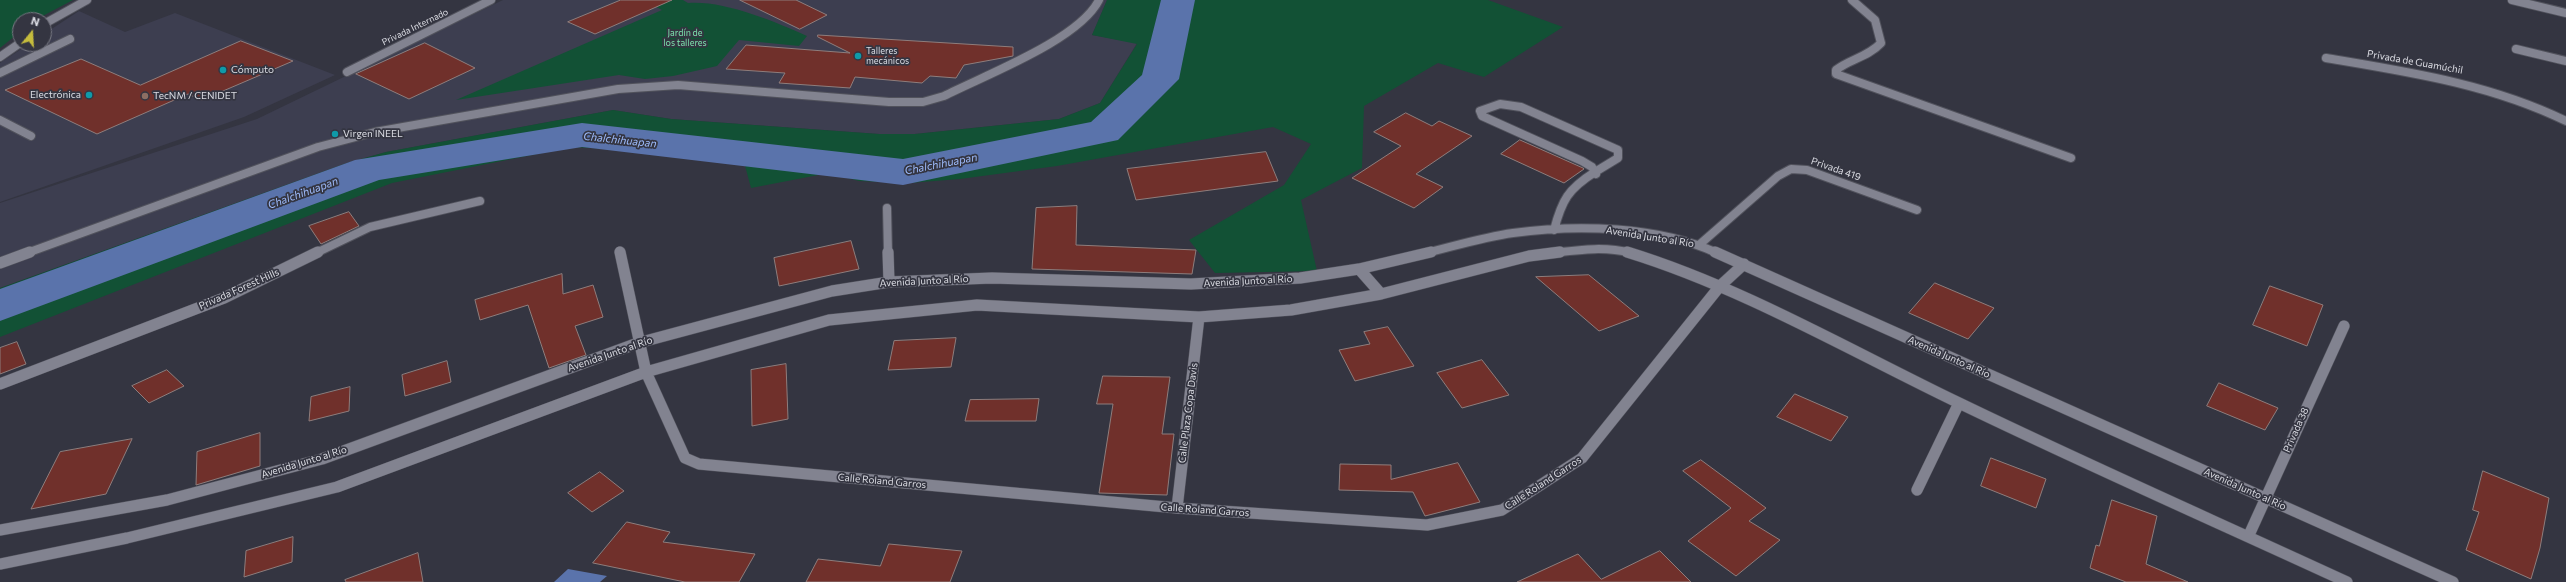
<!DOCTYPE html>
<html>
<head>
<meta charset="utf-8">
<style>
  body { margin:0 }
  #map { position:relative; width:2566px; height:582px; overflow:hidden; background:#343541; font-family:Commissioner,sans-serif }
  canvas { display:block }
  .north { position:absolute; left:12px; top:12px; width:40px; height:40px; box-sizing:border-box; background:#343541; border:1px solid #777882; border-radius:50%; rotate:18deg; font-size:11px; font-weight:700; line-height:16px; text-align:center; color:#dbdce3 }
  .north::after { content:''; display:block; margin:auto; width:14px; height:18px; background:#c5bc3d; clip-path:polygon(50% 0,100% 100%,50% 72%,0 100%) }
</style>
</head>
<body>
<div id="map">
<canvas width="2566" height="582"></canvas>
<div class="north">N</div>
</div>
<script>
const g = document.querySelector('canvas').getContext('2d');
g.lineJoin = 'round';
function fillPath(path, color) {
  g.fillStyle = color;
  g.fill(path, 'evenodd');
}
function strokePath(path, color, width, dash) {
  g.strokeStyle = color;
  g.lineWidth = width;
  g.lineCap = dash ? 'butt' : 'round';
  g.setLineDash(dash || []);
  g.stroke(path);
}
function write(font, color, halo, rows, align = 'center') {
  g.font = font + ' Commissioner,sans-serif';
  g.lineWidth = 3.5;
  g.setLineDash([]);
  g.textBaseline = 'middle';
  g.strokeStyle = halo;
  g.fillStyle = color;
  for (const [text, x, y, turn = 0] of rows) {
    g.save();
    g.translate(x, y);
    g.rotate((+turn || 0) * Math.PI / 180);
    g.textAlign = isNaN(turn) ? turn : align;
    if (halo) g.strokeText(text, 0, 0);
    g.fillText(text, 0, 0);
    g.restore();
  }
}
fillPath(new Path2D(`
  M 503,0 L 1107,0 L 1092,35 L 1137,43 L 1100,103 L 1059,119 L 915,134 L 879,134 L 671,119 L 613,110 L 386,152 L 347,163 L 0,288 L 0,203 L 257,119 Z
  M 79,11 L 125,32 L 175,13 L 335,75 L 244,117 L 0,202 L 0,63 L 29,44 L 44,44 L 44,34 Z`), '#3d3e50');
fillPath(new Path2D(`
  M 0,0 L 73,0 L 35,20 L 20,20 L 20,32 L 0,48 Z
  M 643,0 L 683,0 L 688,3 C 723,0 774,21 807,36 L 799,46 L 739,40 L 717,66 L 673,76 L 645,79 L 619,75 L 456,100 L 662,10 Z
  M 1107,0 L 1488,0 L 1563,27 L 1484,77 L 1438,63 L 1364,106 L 1362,168 L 1301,200 L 1317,271 L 1215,273 L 1189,240 L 1284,185 L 1311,144 L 1273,127 L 1057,166 L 960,179 L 909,183 L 859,181 L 829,173 L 751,188 L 744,162 L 688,153 L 572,147 L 392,183 L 0,337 L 0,288 L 347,163 L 386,152 L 613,110 L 671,119 L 879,134 L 915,134 L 1059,119 L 1100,103 L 1137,44 L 1092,35 Z`), '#125135');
fillPath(new Path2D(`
  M 568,569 L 607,576 L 600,582 L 554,582 Z`), '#5a73ab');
fillPath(new Path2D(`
  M 1161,0 L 1195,0 L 1179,79 L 1118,140 L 903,185 L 582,147 L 379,180 L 0,321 L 0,289 L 355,160 L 582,123 L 903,159 L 1091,122 L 1142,75 Z`), '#5a73ab');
const building = new Path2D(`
  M 621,0 L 672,0 L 595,34 L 568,22 Z
  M 740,0 L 796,0 L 827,15 L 800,29 Z
  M 818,35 L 1013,47 L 1013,56 L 964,65 L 956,78 L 930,76 L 922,83 L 855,77 L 850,88 L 779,83 L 785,73 L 726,69 L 746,45 L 850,53 L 818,37 Z
  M 241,41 L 293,61 L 202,100 L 188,94 L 97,134 L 5,90 L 81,59 L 140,85 Z
  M 425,43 L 475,68 L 409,99 L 356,74 Z
  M 1406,113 L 1432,126 L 1439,121 L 1472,136 L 1416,174 L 1443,187 L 1414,208 L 1352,178 L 1401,146 L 1374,132 Z
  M 1520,140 L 1583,168 L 1584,169 L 1564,183 L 1501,154 Z
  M 1266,152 L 1278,181 L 1136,200 L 1127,169 Z
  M 1077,206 L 1076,245 L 1196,250 L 1192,274 L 1032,269 L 1036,208 Z
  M 349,212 L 359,226 L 321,244 L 309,226 Z
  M 851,241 L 859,269 L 779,286 L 774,258 Z
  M 562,274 L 563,294 L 593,285 L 603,317 L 575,326 L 586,355 L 549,368 L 528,305 L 480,320 L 475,300 Z
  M 1589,275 L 1639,316 L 1599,331 L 1536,277 Z
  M 1935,283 L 1994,308 L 1968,339 L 1909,313 Z
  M 2270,286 L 2323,305 L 2307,346 L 2253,325 Z
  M 1388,327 L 1414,366 L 1355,381 L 1339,350 L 1370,344 L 1364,332 Z
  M 956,338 L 951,367 L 888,370 L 894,341 Z
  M 17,342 L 26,364 L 0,374 L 0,348 Z
  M 1482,360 L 1509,395 L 1462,408 L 1437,373 Z
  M 447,361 L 451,382 L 405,396 L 402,375 Z
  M 786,364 L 788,419 L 752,426 L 751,370 Z
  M 167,370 L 184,386 L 149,403 L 132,386 Z
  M 1103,376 L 1170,377 L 1162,434 L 1174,434 L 1167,495 L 1099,493 L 1113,404 L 1097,404 Z
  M 2219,383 L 2278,408 L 2265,430 L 2207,406 Z
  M 350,387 L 349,411 L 309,421 L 311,397 Z
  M 1795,394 L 1848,417 L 1831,441 L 1777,417 Z
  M 1039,399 L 1036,421 L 965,421 L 970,400 Z
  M 260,433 L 260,466 L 196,485 L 197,452 Z
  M 132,439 L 106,494 L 31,509 L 60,452 Z
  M 1991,458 L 2046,479 L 2036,508 L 1981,486 Z
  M 1701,460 L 1766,508 L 1749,521 L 1780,540 L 1736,576 L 1688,541 L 1731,508 L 1683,471 Z
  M 1458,463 L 1480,502 L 1425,516 L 1413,492 L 1339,490 L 1340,464 L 1391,465 L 1391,479 Z
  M 2483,471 L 2549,498 L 2540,548 L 2531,579 L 2466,550 L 2479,512 L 2473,510 Z
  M 600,472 L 624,491 L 592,512 L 568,493 Z
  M 2112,500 L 2157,516 L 2146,564 L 2188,582 L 2126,582 L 2090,568 L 2096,545 L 2099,546 Z
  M 627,522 L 670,532 L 663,542 L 755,554 L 739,582 L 685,582 L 593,563 Z
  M 293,537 L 292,562 L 244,577 L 246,551 Z
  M 889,544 L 962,551 L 950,582 L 806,582 L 818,559 L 880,566 Z
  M 1660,551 L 1691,582 L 1517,582 L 1578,554 L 1601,579 Z
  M 418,553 L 423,582 L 346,582 L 345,580 Z`);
fillPath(building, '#70302b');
strokePath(building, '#8e7d7c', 1);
const minorFar1 = new Path2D(`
  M 1852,0 L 1875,20 L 1881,43 C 1868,57 1850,59 1836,70 L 1836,74 L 2071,158
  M 2512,0 L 2566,13
  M 44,24 L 87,0
  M 2516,49 L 2566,61
  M 0,57 L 20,43
  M 2326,58 C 2409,72 2490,84 2566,121
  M 347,72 L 491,0
  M 0,73 L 70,39
  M 1500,104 L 1521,107 L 1618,150 L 1618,158 L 1595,172 L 1592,167 L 1582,161 L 1482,116 L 1480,111 Z
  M 0,120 L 31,136
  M 1595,172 L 1596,174
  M 887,208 L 888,253
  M 1554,230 C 1562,200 1568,189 1595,172
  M 1699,245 L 1778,176 L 1791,169 L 1807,170 L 1917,210
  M 27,253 L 318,147 L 375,132 L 618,89 L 678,85 L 889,102 L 923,102 L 944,96 C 985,75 1079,40 1099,0
  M 316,253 L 370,227 L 480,201
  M 1426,253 C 1455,246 1484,237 1513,233 C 1577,224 1658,226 1717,253
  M 1552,253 C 1578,250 1605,246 1630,253`);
const minor = new Path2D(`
  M 620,252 L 646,372 L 685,458 L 699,464 L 1177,508 L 1427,525 L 1502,510 L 1582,458 L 1720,286 L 1744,264
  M 888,252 L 889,282
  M 1627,252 C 1741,287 1849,350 1957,402 C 2085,464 2217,522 2347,582
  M 1715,252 L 2453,582
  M 0,263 L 30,252
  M 1359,269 L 1381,294
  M 0,384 L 224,298 L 318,252
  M 1917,490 L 1959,403
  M 1177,508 L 1199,317
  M 0,530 L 167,500 L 322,459 L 638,343 L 832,291 L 889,282 L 992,278 L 1191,284 L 1300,278 L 1359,269 L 1431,252
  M 2249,535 L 2344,326
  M 0,564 L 127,538 L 337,487 L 646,372 L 829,320 L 977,305 L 1199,317 L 1291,310 L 1381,294 L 1529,256 L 1560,252`);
strokePath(minorFar1, '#51525c', 10);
strokePath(minor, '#51525c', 12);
strokePath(minorFar1, '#828390', 8);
strokePath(minor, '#828390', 11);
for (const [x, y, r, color] of [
  [858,56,4,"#0f9aa8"],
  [223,70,4,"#0f9aa8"],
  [89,95,4,"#0f9aa8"],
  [145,96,4,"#8d6e63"],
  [335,134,4,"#0f9aa8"]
]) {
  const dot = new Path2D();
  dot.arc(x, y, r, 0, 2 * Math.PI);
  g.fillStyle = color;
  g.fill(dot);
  strokePath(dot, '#343541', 1.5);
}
write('9px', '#dbdce3', '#343541', [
  ["Privada Internado",415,27,-26]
]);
write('9px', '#7ce3ae', '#343541', [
  ["Jardín de",685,33],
  ["los talleres",685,43]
]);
write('9px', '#dbdce3', '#343541', [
  ["Talleres",866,51],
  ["mecánicos",866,61]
], 'left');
write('10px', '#dbdce3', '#343541', [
  ["Privada de Guamúchil",2415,62,10],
  ["Privada 419",1836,169,19],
  ["Avenida Junto al Río",1650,237,9],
  ["Avenida Junto al Río",924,281,-3],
  ["Avenida Junto al Río",1248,281,-3],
  ["Privada Forest Hills",239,289,-24],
  ["Avenida Junto al Río",610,354,-19],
  ["Avenida Junto al Río",1949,357,24],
  ["Calle Plaza Copa Davis",1188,413,-83],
  ["Privada 38",2296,430,-66],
  ["Avenida Junto al Río",304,462,-17],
  ["Calle Roland Garros",882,481,5],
  ["Calle Roland Garros",1543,483,-33],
  ["Avenida Junto al Río",2245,489,24],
  ["Calle Roland Garros",1205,510,4]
]);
write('10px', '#dbdce3', '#343541', [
  ["Cómputo",231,70],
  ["Electrónica",81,95,"right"],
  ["TecNM / CENIDET",153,96],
  ["Virgen INEEL",343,134]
], 'left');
write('italic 11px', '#9fbdfe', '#343541', [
  ["Chalchihuapan",620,140,6],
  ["Chalchihuapan",941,164,-11],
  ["Chalchihuapan",303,193,-20]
]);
</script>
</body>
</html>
